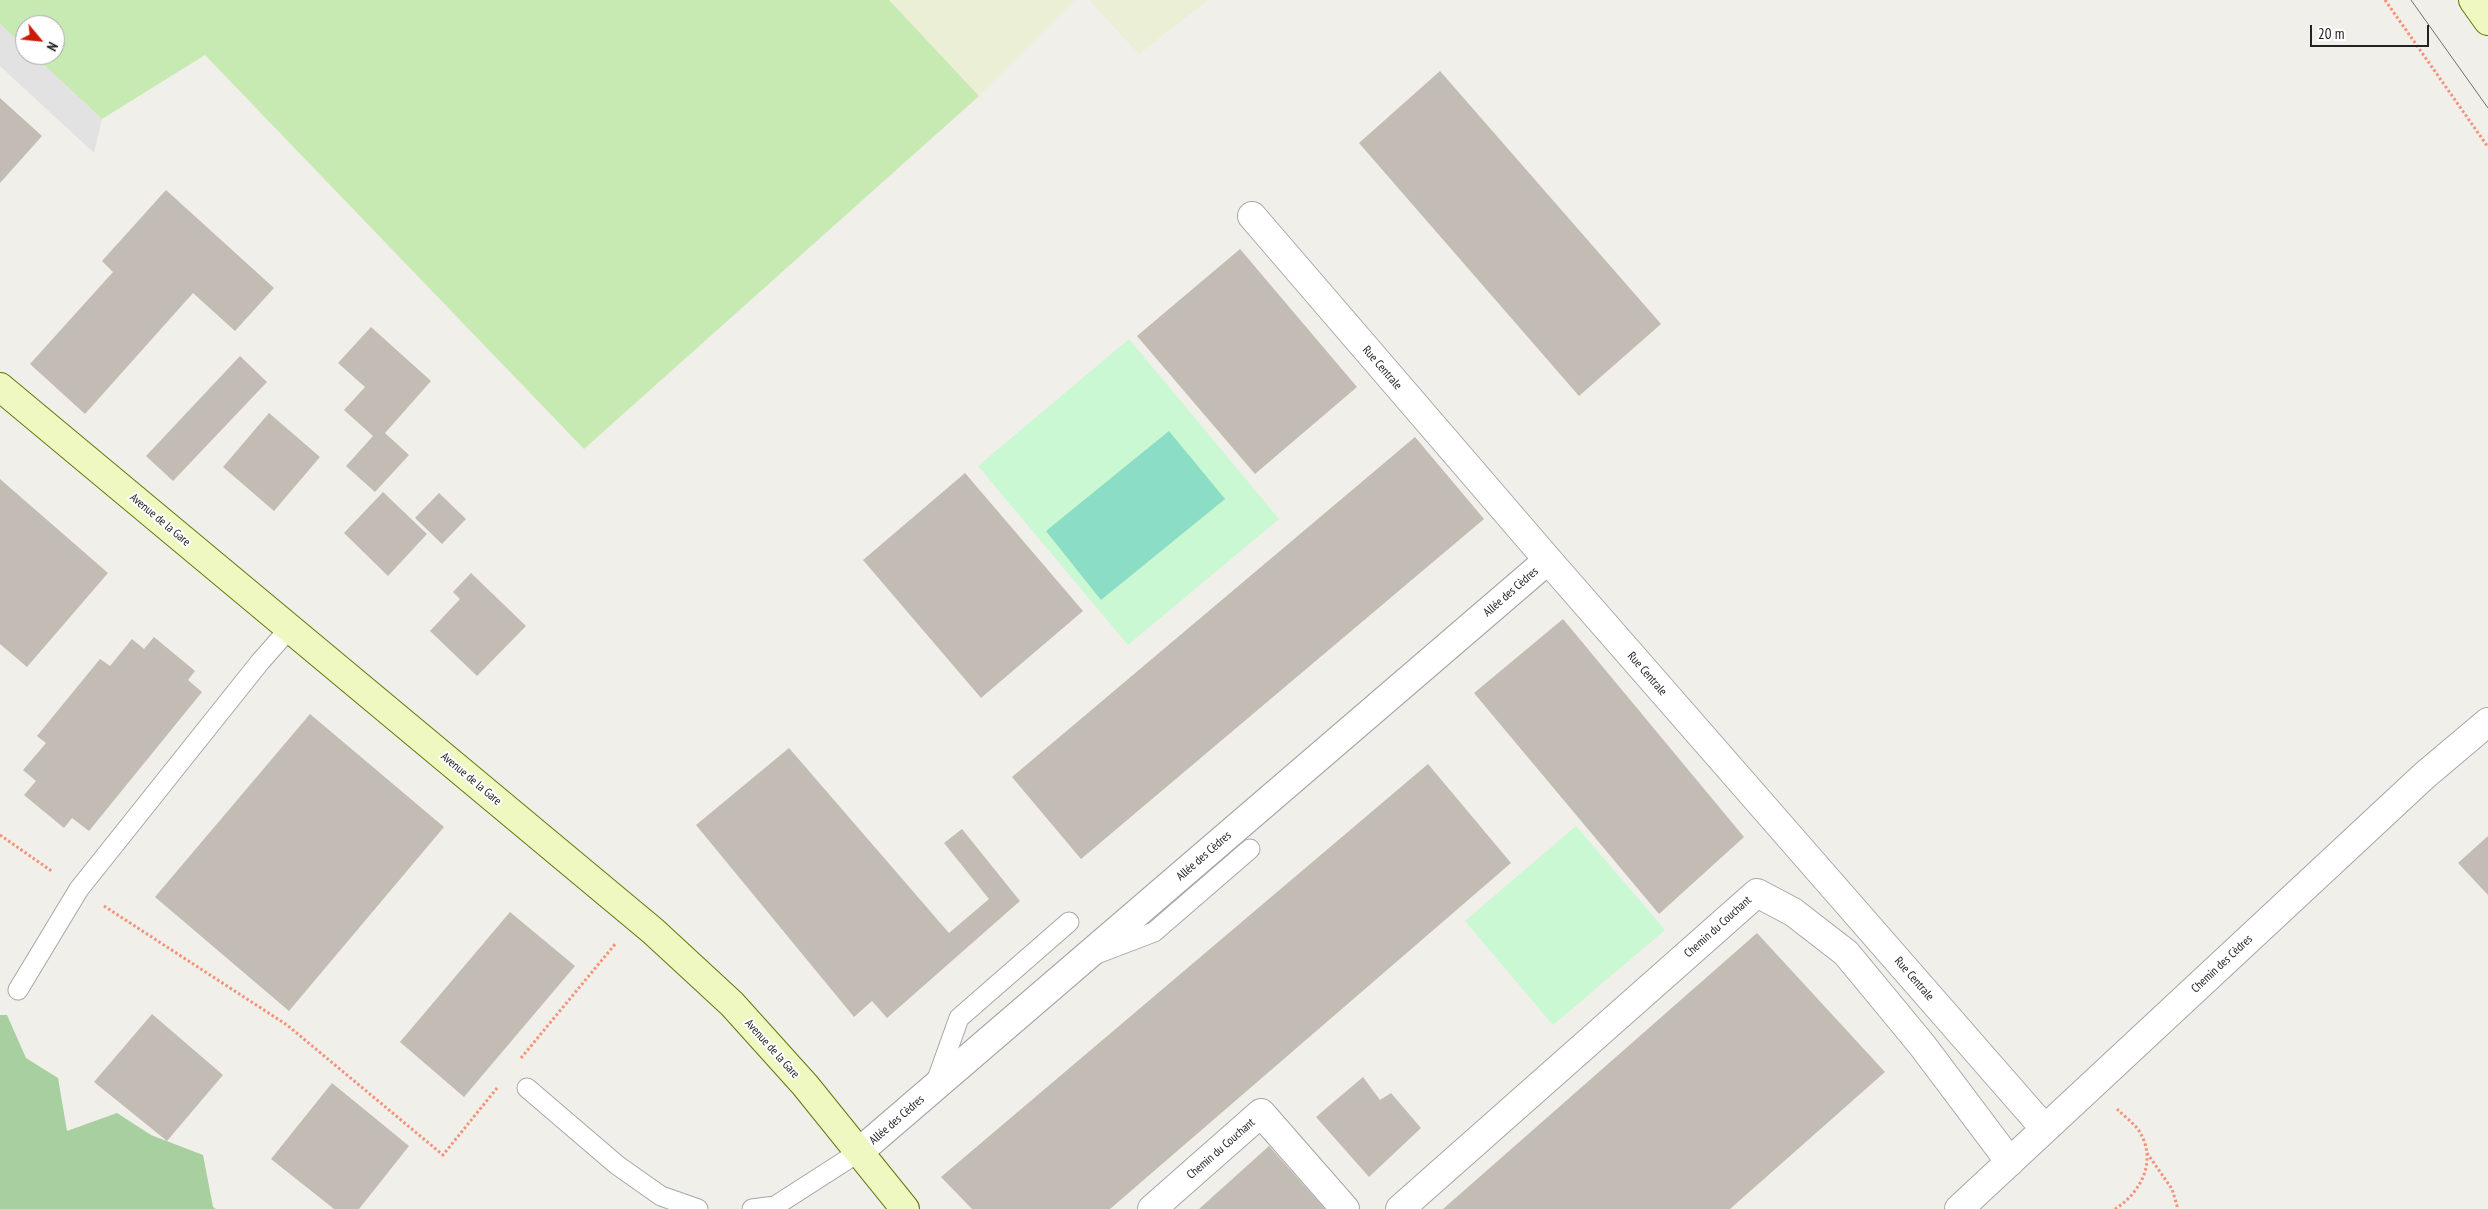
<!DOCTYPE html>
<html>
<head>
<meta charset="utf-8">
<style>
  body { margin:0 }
  #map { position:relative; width:2488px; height:1209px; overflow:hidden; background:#f1efe9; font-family:"PT Sans Narrow",sans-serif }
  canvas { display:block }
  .north { position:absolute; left:15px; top:15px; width:50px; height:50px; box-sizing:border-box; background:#fff; border:1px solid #a7a7a7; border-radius:50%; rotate:118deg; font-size:14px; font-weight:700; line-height:20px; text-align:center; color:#222 }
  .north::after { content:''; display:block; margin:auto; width:18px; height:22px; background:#cc1c08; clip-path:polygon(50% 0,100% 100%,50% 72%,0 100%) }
  .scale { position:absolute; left:2310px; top:25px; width:119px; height:22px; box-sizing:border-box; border:2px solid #222; border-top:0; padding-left:6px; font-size:15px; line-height:18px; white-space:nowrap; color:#222; -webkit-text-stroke:4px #fff; paint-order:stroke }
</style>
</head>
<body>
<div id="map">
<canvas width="2488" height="1209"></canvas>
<div class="north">N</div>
<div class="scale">20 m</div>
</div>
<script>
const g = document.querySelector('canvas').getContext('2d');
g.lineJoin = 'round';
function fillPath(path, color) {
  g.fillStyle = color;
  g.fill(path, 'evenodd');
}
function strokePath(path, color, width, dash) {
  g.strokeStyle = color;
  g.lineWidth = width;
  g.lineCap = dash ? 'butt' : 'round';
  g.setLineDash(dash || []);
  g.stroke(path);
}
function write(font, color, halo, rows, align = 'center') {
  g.font = font + ' "PT Sans Narrow",sans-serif';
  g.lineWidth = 4;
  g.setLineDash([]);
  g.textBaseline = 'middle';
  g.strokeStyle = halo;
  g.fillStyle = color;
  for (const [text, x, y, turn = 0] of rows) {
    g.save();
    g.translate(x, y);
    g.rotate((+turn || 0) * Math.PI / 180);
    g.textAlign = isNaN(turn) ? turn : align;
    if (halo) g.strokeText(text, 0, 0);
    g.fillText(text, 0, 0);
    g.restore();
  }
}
fillPath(new Path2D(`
  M 889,0 L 1075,0 L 979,96 Z
  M 1089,0 L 1208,0 L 1139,54 Z`), '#eaefd5');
fillPath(new Path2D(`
  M 0,0 L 889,0 L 979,96 L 584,449 L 205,55 L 102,119 L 33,55 L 55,55 L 55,25 L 25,25 L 25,48 L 0,24 Z`), '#c7e9b2');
fillPath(new Path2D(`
  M 0,1015 L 7,1015 L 26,1058 L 58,1078 L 67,1131 L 117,1113 L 151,1135 L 203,1155 L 213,1207 L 216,1209 L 0,1209 Z`), '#a8cf9f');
fillPath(new Path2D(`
  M 1129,339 L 1279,519 L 1128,645 L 978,466 Z
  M 1576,826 L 1665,930 L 1553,1025 L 1465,921 Z`), '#c9f8d2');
fillPath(new Path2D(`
  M 1169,431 L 1225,499 L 1101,600 L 1046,531 Z`), '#8bddc6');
fillPath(new Path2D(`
  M 0,24 L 25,48 L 25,55 L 33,55 L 102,119 L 94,153 L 0,66 Z`), '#e2e2e2');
fillPath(new Path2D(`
  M 1440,71 L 1661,324 L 1579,396 L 1359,143 Z
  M 0,98 L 42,136 L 0,183 Z
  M 166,190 L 274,288 L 235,331 L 193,293 L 85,414 L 30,364 L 113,272 L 102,261 Z
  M 1240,249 L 1357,387 L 1255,474 L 1137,336 Z
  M 371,327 L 431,381 L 385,433 L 409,455 L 375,492 L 346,466 L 373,436 L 344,410 L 365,387 L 338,363 Z
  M 240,356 L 267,382 L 173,481 L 146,456 Z
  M 269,413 L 320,457 L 274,511 L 223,467 Z
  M 1415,437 L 1484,519 L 1081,859 L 1012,777 Z
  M 965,473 L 1083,611 L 981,698 L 863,560 Z
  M 0,479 L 108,573 L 27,667 L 0,644 Z
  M 383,492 L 427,534 L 388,576 L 344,533 Z
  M 439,493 L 466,519 L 442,544 L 415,518 Z
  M 471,573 L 526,626 L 477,676 L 430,631 L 460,599 L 453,592 Z
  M 1563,619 L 1744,837 L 1659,914 L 1474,693 Z
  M 154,637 L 195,671 L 188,680 L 202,692 L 89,831 L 72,818 L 64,828 L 24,795 L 36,781 L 23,770 L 46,743 L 37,736 L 100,659 L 110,666 L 132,639 L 144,649 Z
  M 310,714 L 444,827 L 289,1011 L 155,897 Z
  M 789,748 L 949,933 L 989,899 L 944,843 L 962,829 L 1020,901 L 887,1018 L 872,1001 L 854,1017 L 696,825 Z
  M 1428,764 L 1511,863 L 1110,1209 L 972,1209 L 941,1177 Z
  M 2488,836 L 2488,895 L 2458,863 Z
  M 510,912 L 575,966 L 464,1097 L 400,1042 Z
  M 1757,933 L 1885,1072 L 1730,1209 L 1443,1209 Z
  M 152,1014 L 223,1075 L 167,1141 L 94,1082 Z
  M 1363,1077 L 1380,1100 L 1391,1093 L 1421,1128 L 1369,1177 L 1316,1117 Z
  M 332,1083 L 409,1146 L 359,1209 L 334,1209 L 271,1159 Z
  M 1269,1146 L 1325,1209 L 1199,1209 Z`), '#c2bcb5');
const lane = new Path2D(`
  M 1099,953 L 1154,932 L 1250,849
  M 18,990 L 79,889 L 260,662 L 290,628
  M 935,1085 L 959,1018 L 1069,922
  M 527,1088 L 617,1165 L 661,1196 L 698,1209
  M 752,1209 L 775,1206 L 859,1152`);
const street = new Path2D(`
  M 1252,216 L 1548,560 L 2045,1129
  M 859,1152 L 1548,560
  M 1152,1209 L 1261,1113 L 1345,1209
  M 1400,1209 L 1757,893 L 1793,912 L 1846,953 L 1922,1045 L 2010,1162
  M 1959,1209 L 2425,775 L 2488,722`);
const secondary = new Path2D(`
  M 2473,0 L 2488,21
  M 0,387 L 653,931 L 732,1004 L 805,1085 L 905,1209`);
strokePath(lane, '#a6a6a6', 21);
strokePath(street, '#a6a6a6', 30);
strokePath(secondary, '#607809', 30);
strokePath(new Path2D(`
  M 2385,0 L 2488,147
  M 0,835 L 53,872
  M 104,906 L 287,1025 L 443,1155 L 497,1088
  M 521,1058 L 616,943
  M 2147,1153 L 2172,1189 L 2178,1209
  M 2115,1209 C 2142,1192 2159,1158 2137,1128 C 2131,1121 2123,1115 2117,1109`), '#f59176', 3, [2.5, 2.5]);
strokePath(lane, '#fff', 19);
strokePath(street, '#fff', 28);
strokePath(secondary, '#eff8c1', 28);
strokePath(new Path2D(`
  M 2411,0 L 2488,108`), '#707070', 1);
write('12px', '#222', '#fff', [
  ["Rue Centrale",1382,368,49],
  ["Avenue de la Gare",160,520,40],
  ["Allée des Cèdres",1511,592,-41],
  ["Rue Centrale",1647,674,49],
  ["Avenue de la Gare",471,779,40],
  ["Allée des Cèdres",1204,856,-41],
  ["Chemin du Couchant",1718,927,-42],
  ["Chemin des Cèdres",2222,964,-43],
  ["Rue Centrale",1914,979,49],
  ["Avenue de la Gare",772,1049,48],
  ["Allée des Cèdres",897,1120,-41],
  ["Chemin du Couchant",1221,1149,-41]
]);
</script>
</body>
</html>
